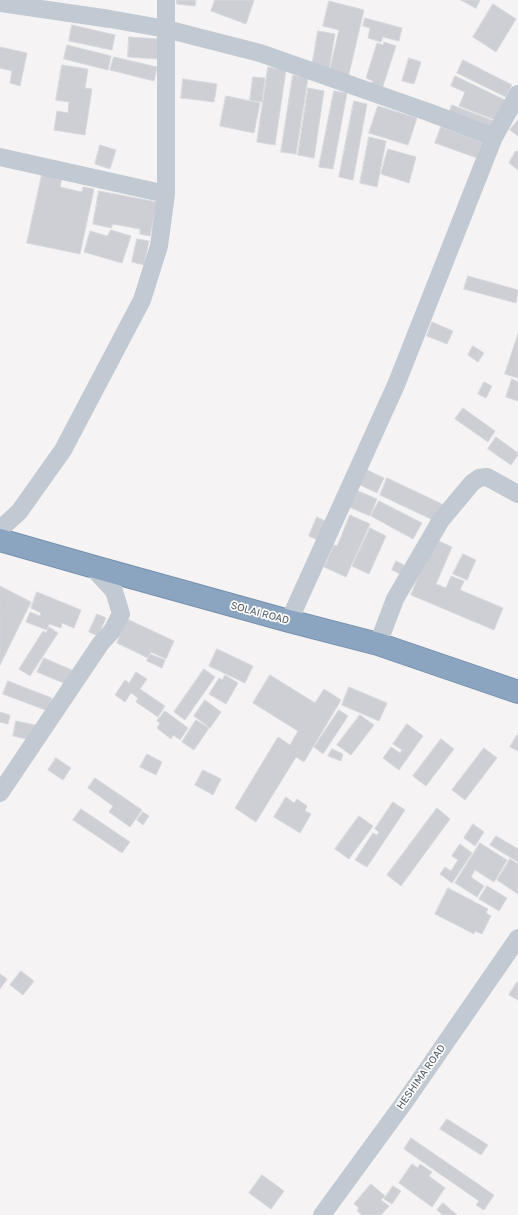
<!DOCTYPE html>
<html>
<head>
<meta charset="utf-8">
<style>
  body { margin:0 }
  canvas { display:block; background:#f5f3f3 }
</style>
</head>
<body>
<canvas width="518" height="1215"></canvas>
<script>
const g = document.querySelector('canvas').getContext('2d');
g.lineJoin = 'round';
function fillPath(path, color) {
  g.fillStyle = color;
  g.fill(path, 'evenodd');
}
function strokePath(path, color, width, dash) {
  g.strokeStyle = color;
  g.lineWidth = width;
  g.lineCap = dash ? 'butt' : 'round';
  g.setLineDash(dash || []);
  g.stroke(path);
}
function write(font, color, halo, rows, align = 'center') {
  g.font = font + ' "Golos Text",sans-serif';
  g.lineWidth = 3.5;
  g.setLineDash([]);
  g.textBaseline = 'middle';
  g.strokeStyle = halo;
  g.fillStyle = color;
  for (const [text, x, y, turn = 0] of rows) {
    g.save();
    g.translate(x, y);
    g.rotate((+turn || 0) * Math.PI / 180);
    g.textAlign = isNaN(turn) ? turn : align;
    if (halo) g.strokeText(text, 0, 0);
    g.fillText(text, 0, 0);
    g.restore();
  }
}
const building = new Path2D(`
  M 177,0 L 196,0 L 195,6 L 177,4 Z
  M 215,0 L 254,0 L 246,24 L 211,11 Z
  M 461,0 L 480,0 L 476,8 Z
  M 329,1 L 364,10 L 348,78 L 329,73 L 339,30 L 323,26 Z
  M 493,4 L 516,19 L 496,52 L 473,37 Z
  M 365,18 L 402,28 L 399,41 L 383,37 L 381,42 L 368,38 L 370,28 L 363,26 Z
  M 72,25 L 115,35 L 112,50 L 69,41 Z
  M 318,31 L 335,34 L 329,69 L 312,66 Z
  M 129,37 L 159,39 L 158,59 L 128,57 Z
  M 384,42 L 396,46 L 382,89 L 371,86 L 373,81 L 366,78 L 377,43 L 383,45 Z
  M 67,45 L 111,56 L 108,70 L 64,59 Z
  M 0,47 L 27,53 L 20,86 L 10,83 L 12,71 L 0,68 Z
  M 114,57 L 157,67 L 154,81 L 110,70 Z
  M 409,58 L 421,62 L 414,84 L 402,81 Z
  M 463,60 L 512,85 L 506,97 L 457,73 Z
  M 62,65 L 88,69 L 85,88 L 92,89 L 85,135 L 54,130 L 57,111 L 68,113 L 69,102 L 56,100 Z
  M 268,67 L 286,70 L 275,145 L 257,142 Z
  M 293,75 L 308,78 L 296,154 L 281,152 Z
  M 455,76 L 507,101 L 498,121 L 459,106 L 465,92 L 451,86 Z
  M 253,77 L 265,78 L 262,102 L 250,100 Z
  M 183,79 L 217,84 L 214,102 L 181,98 Z
  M 308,88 L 324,91 L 314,158 L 298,155 Z
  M 334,91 L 347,93 L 333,169 L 319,167 Z
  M 226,96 L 260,103 L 254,133 L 220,126 Z
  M 354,101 L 367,104 L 353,180 L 339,177 Z
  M 452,105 L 494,121 L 491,130 L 449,113 Z
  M 378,106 L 417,118 L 408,145 L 369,133 Z
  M 518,120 L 518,136 L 510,130 Z
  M 441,127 L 482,142 L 477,158 L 435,143 Z
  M 369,137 L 386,141 L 377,187 L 360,183 Z
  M 100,145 L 116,150 L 110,169 L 95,164 Z
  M 388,149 L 416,157 L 409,183 L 381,174 Z
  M 516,151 L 518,152 L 518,170 L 509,163 Z
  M 42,174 L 62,178 L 60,187 L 82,192 L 83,187 L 94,189 L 80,254 L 27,243 Z
  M 99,191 L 157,202 L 150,236 L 140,234 L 140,229 L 113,224 L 111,228 L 93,224 Z
  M 111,230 L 131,236 L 122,263 L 84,252 L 90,231 L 107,236 Z
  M 137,239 L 149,241 L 144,265 L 132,262 Z
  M 468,276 L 518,290 L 516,303 L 464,289 Z
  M 432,322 L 453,331 L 447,344 L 427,336 Z
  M 518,334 L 518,378 L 505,374 Z
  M 473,346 L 484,353 L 478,362 L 468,355 Z
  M 512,379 L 518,382 L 518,401 L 506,397 Z
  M 484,382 L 492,386 L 486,398 L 478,394 Z
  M 463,408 L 495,431 L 488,442 L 455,419 Z
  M 496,437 L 518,453 L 518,455 L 511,465 L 488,449 Z
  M 365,469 L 384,478 L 377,493 L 358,484 Z
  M 387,478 L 442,504 L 435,521 L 380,495 Z
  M 356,490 L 377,499 L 370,516 L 349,507 Z
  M 379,501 L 422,523 L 413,539 L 371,516 Z
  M 350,515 L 370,524 L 346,577 L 324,567 L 334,545 L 337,546 Z
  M 317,517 L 329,523 L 320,541 L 309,536 Z
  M 370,528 L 386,536 L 369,574 L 352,566 Z
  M 434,539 L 452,547 L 436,584 L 446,588 L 451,576 L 464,581 L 460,590 L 503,608 L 494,630 L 411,595 Z
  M 463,554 L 476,560 L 467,580 L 453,574 Z
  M 396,561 L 404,565 L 400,574 L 392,570 Z
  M 0,586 L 31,602 L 0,665 Z
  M 37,592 L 81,610 L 74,628 L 62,623 L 61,628 L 49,624 L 47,630 L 26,622 L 30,612 L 40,616 L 41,613 L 31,608 Z
  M 97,614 L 106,618 L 98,636 L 89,632 Z
  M 127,619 L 174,641 L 166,659 L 151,652 L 148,658 L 117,643 Z
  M 49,627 L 58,633 L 30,676 L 19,669 L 43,631 L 46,633 Z
  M 217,649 L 253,666 L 245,683 L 209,666 Z
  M 150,654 L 165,660 L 162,668 L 147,661 Z
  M 44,658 L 72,670 L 66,684 L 37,672 Z
  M 204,669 L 215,677 L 185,720 L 174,712 Z
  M 136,672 L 147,679 L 140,689 L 165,706 L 158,717 L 136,702 L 138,698 L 131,693 L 125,702 L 115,695 L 125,680 L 129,683 Z
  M 225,675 L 238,683 L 226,704 L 209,694 L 219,678 L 222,680 Z
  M 270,675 L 315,703 L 324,689 L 341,700 L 304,762 L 296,757 L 256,822 L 235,808 L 278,737 L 290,745 L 298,731 L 253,703 Z
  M 8,681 L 52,698 L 48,711 L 3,694 Z
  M 349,687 L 387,703 L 379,721 L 342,705 Z
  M 205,700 L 221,712 L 210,728 L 194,716 Z
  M 339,710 L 348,716 L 323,754 L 314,747 Z
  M 165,711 L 188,728 L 180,740 L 173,735 L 171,739 L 157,728 L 160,723 L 157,721 Z
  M 0,712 L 10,715 L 8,724 L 0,722 Z
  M 360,715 L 374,725 L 351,755 L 337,745 Z
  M 196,720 L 209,728 L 194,750 L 182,742 Z
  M 16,721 L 35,725 L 31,740 L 13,736 Z
  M 407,724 L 423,736 L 399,770 L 383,758 L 391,747 L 400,753 L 402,750 L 393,744 Z
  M 517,735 L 518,736 L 518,751 L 510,747 Z
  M 441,739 L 454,749 L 426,786 L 413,776 Z
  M 484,748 L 497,758 L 465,800 L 452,790 Z
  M 332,749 L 343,754 L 341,761 L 328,756 Z
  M 147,754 L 162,762 L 156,775 L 140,767 Z
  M 56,758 L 71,768 L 63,780 L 48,770 Z
  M 203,770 L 221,779 L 213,795 L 195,785 Z
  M 95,778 L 142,810 L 130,827 L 109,812 L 113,806 L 88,788 Z
  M 286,797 L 294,803 L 297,799 L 307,806 L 305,811 L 311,814 L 300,833 L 274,817 Z
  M 393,802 L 405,810 L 367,867 L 355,860 L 373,833 L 377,835 L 379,832 L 375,829 Z
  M 437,808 L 450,819 L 401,886 L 387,875 Z
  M 81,809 L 130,842 L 122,853 L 73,820 Z
  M 143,812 L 149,816 L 143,825 L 137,820 Z
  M 359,816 L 373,826 L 349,859 L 335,849 Z
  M 473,824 L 484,832 L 475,846 L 464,838 Z
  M 496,836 L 518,849 L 518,862 L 490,845 Z
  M 480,843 L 507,860 L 494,882 L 475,870 L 471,877 L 484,886 L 477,897 L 455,883 Z
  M 460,844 L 472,853 L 452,883 L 440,874 L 445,867 L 451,871 L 458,860 L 452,856 Z
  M 510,859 L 518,864 L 518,894 L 497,880 Z
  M 487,886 L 507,898 L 499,911 L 479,899 Z
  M 448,888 L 488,909 L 486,913 L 491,916 L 482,934 L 475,931 L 474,934 L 435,914 Z
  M 21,971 L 34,981 L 23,995 L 10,985 Z
  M 0,974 L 7,979 L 0,989 Z
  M 517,982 L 518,983 L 518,1000 L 509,995 Z
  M 447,1119 L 488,1145 L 481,1155 L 440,1129 Z
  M 411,1138 L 494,1195 L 484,1210 L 476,1205 L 479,1201 L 404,1149 Z
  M 412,1164 L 418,1168 L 420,1164 L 432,1172 L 429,1176 L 445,1188 L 432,1207 L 399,1183 Z
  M 262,1175 L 284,1191 L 271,1209 L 249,1193 Z
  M 371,1184 L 385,1196 L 381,1200 L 389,1206 L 381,1215 L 362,1215 L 357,1211 L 359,1208 L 354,1204 Z
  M 393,1186 L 401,1191 L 392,1204 L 384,1199 Z
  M 443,1203 L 457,1215 L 443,1215 L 437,1210 Z`);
fillPath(building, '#cdcfd5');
strokePath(building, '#d7d9de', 1);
const highway = new Path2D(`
  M 0,540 L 91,566 L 289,621 L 378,644 L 518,692`);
strokePath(highway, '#7690ad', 24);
strokePath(new Path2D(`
  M 0,3 L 110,19 L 166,29 L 260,53 L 428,112 L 494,137
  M 0,157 L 166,194
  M 0,529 L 19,512 L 63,450 L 142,300 L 159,246 L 166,194 L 166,0
  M 289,621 L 396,385 L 494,137 L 518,94
  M 378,644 L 395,599 L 441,520 L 472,483 L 479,478 L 487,477 L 518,494
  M 0,793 L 101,643 L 112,631 L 121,614 L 114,591 L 91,566
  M 322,1215 L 406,1100 L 518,938`), '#c1cad2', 18);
strokePath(highway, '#8ba5c1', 22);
write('10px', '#4a5661', '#fff', [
  ["SOLAI ROAD",260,613,15],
  ["HESHIMA ROAD",421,1077,-55]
]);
</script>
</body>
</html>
